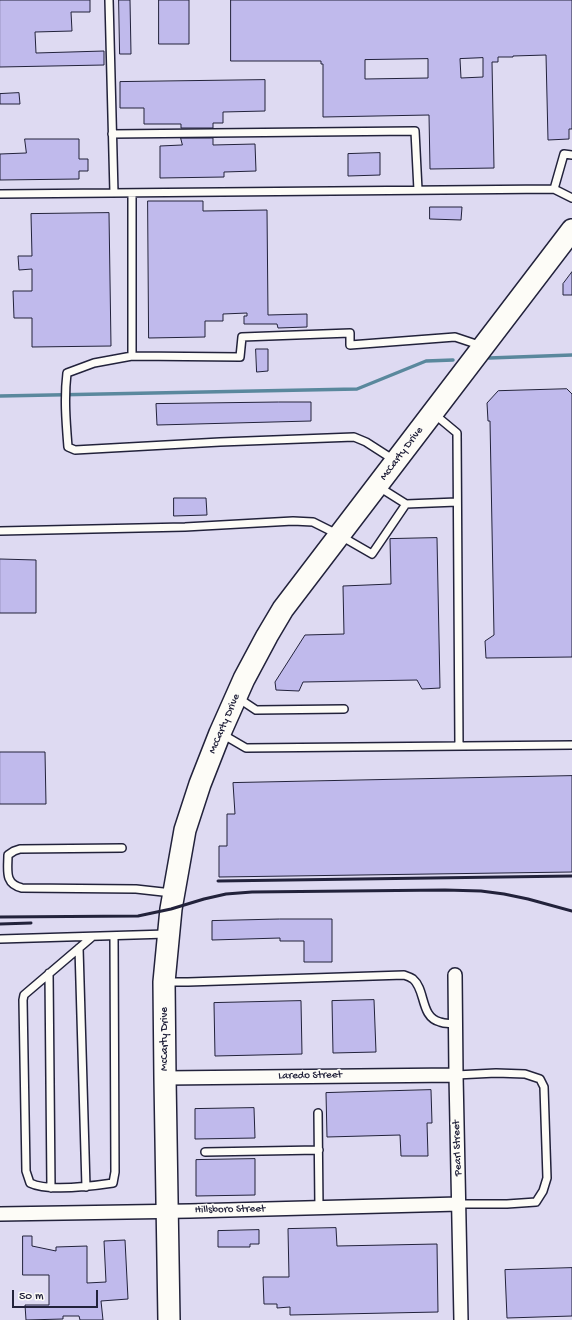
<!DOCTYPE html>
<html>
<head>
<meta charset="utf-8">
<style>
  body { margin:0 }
  #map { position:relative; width:572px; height:1320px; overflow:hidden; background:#ebe8f4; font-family:"Gochi Hand",sans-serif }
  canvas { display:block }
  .scale { position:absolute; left:12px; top:1290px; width:86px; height:18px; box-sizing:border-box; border:2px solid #22223b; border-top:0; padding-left:5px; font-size:12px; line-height:14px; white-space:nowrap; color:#22223b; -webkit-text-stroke:3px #fdfcf7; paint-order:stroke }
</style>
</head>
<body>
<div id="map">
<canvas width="572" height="1320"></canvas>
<div class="scale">50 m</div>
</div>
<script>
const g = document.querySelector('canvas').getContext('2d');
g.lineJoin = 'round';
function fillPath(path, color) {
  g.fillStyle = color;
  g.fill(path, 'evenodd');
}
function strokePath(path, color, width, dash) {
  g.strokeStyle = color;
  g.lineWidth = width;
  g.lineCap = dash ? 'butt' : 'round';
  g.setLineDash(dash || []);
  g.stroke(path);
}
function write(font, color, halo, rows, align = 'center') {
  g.font = font + ' "Gochi Hand",sans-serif';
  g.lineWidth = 3.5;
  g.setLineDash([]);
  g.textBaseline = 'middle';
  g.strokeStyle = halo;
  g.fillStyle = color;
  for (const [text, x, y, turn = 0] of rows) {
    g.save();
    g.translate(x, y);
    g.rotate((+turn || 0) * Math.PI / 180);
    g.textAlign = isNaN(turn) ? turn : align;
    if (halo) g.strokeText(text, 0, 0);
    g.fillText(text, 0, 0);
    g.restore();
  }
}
fillPath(new Path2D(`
  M 0,0 L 572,0 L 572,1320 L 0,1320 Z`), '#dedaf2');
strokePath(new Path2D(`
  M 489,358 L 572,355
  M 0,396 L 357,389 L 426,361 L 453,360`), '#5a889d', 3.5);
const building = new Path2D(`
  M 0,0 L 90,0 L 90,12 L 71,12 L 72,31 L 35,32 L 36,53 L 104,51 L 104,65 L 0,67 Z
  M 119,0 L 130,0 L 131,54 L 120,54 Z
  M 159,0 L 189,0 L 189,44 L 159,44 Z
  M 231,0 L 572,0 L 572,129 L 569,129 L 569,139 L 548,140 L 546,55 L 513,56 L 513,57 L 498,57 L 498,62 L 492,62 L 494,168 L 430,169 L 429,115 L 323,117 L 323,64 L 321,64 L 321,61 L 231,61 ZM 483,58 L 483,77 L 461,78 L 460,59 ZM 428,59 L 428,78 L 365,79 L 365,60 Z
  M 265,80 L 265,111 L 223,112 L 223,123 L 213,123 L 213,128 L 181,128 L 181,124 L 144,124 L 144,108 L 120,108 L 120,82 Z
  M 19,93 L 20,104 L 0,104 L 0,94 Z
  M 181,138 L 213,138 L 213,145 L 255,144 L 256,171 L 224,172 L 224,177 L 160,178 L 160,146 L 182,145 Z
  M 25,139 L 79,139 L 79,159 L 88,159 L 88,171 L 79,171 L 79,179 L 0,180 L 0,154 L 26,153 Z
  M 380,153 L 380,175 L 348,176 L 348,154 Z
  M 148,201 L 203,201 L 203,211 L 267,210 L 268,315 L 307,314 L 307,327 L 278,328 L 277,324 L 244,324 L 244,316 L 247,316 L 247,313 L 223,314 L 223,321 L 205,321 L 205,337 L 149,338 Z
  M 430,207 L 462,207 L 461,220 L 430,219 Z
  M 109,213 L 111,346 L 32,347 L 32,318 L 14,318 L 13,291 L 32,291 L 32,269 L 19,270 L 18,256 L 32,256 L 31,214 Z
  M 572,272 L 572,295 L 563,295 L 563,284 Z
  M 256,349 L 268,349 L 268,371 L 257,372 Z
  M 567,389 L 572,394 L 572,657 L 486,658 L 485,641 L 494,635 L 490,421 L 488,421 L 487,403 L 498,391 Z
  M 279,402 L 311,402 L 311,421 L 157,425 L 156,404 Z
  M 174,498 L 206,498 L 207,515 L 174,516 Z
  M 437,538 L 440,688 L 422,689 L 417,680 L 303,682 L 299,691 L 276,690 L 275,682 L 305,635 L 344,634 L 343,586 L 391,584 L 390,539 Z
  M 0,559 L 36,560 L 36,613 L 0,613 Z
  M 0,752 L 45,752 L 46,804 L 0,804 Z
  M 572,776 L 572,872 L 219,877 L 219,846 L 227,846 L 227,814 L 235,814 L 233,783 Z
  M 280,919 L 332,919 L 332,962 L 304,962 L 304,941 L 280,941 L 280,938 L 212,940 L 212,921 Z
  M 374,1000 L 376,1052 L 333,1053 L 332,1001 Z
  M 301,1001 L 302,1054 L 215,1056 L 214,1003 Z
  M 431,1090 L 432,1123 L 427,1123 L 428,1156 L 401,1156 L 400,1135 L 327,1137 L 326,1093 Z
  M 254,1108 L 255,1138 L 195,1139 L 195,1109 Z
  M 255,1159 L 255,1195 L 196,1196 L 196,1160 Z
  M 336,1228 L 337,1246 L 437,1244 L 438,1312 L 290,1315 L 290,1307 L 277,1308 L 277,1304 L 264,1304 L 263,1277 L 289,1277 L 288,1229 Z
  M 259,1230 L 259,1244 L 250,1244 L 250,1247 L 218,1247 L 218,1231 Z
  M 23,1236 L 32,1236 L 32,1246 L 56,1251 L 56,1247 L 87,1246 L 87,1283 L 106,1282 L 104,1241 L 125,1240 L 128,1299 L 101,1301 L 103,1320 L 80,1320 L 79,1316 L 63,1316 L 63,1319 L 26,1320 L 25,1305 L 49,1305 L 49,1275 L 23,1275 Z
  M 572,1268 L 572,1316 L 507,1318 L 505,1270 Z`);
fillPath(building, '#c0baec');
strokePath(building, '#22223b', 1);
const service = new Path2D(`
  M 109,0 L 114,193
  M 112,134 L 415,131 L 418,190
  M 554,189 L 564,154 L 572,155
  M 132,193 L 132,356 L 240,357 L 242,337 L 350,333 L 350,345 L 455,337 L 482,346
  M 0,194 L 554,189 L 572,198
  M 132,356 L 94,363 L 67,373 C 64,398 66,422 68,447 L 75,450 L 220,442 L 354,437 L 366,442 L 394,460
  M 433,413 L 457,433 L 459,746
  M 379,487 L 406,504 L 457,502
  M 0,531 L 185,527 L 293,521 L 313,522 L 339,535 L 372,554 L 406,504
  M 238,698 L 256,710 L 344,709
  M 222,734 L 246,748 L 572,745
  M 122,848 L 20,849 L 14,851 L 8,855 C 8,870 4,884 22,888 L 136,889 L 172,893
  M 92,937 L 24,995 L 23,1000 L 26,1171 L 30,1183 C 48,1192 93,1186 113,1183 L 115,1172 L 114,936
  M 0,939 L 167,934
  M 79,948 L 86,1187
  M 49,973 L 51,1188
  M 165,982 L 188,982 L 404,975 C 407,976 410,977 413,979 C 426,990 420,1017 440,1022 C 445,1024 450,1023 455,1024
  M 456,1075 L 496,1073 L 525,1074 L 540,1079 L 544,1087 L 547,1178 L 543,1191 L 536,1202 L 507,1204 L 459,1204
  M 318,1113 L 319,1208
  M 205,1152 L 319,1150`);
const minor = new Path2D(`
  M 455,975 L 456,1075 L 461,1320
  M 165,1078 L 456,1075
  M 0,1214 L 190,1211 L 459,1204`);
const primary = new Path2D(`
  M 169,1320 L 165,1078 L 164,982 L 171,909 L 185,830 L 200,784 L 220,733 L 244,679 L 267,636 L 283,609 L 572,230`);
strokePath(service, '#22223b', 10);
strokePath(minor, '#22223b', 16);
strokePath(primary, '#22223b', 24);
strokePath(service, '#fdfcf7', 7);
strokePath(minor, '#fdfcf7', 13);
strokePath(primary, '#fdfcf7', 21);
strokePath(new Path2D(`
  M 218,881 L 572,876
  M 0,917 L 138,916 L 171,909 L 204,899 L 226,894 L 252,892 L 445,890 L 481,891 L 504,894 L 528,899 L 572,911
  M 0,924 L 31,923`), '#22223b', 3);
write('11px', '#22223b', '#fdfcf7', [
  ["McCarty Drive",402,454,-53],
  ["McCarty Drive",225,724,-67],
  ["McCarty Drive",165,1039,-90],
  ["Laredo Street",310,1076,-1],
  ["Pearl Street",458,1148,-92],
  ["Hillsboro Street",230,1210,-1]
]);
</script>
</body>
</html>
